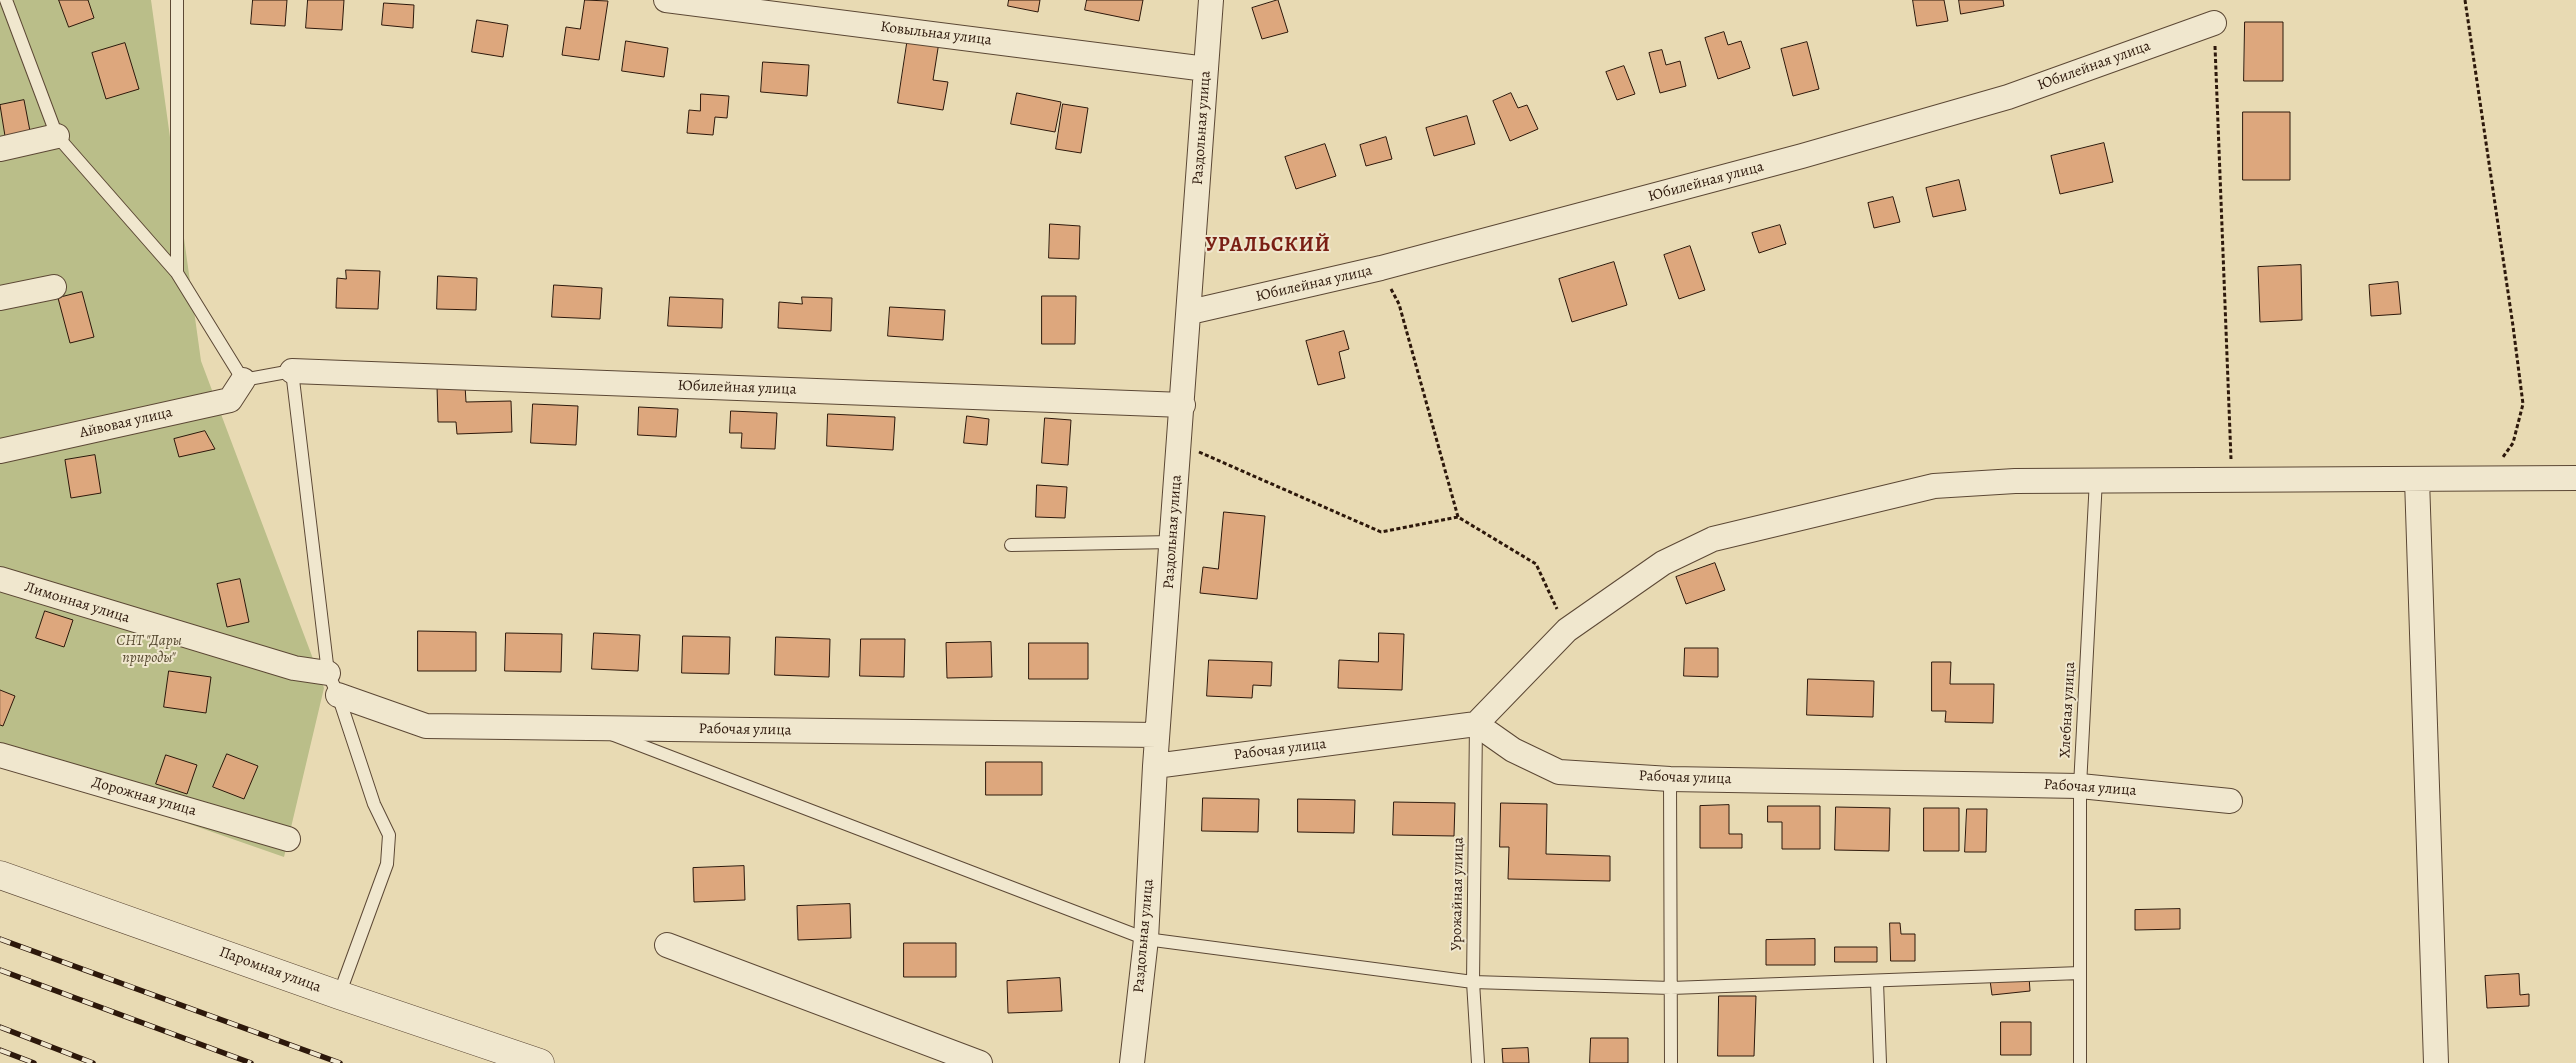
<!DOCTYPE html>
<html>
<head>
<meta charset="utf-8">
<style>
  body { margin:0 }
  canvas { display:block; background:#e8dab3 }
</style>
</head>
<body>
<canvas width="2576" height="1063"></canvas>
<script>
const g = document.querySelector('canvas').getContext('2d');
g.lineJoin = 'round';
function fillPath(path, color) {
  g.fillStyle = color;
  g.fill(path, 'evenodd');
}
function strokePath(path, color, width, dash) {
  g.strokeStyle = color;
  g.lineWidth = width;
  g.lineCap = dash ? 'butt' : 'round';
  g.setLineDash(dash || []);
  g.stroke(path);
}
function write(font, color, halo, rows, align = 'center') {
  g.font = font + ' Alegreya,serif';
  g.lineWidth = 4;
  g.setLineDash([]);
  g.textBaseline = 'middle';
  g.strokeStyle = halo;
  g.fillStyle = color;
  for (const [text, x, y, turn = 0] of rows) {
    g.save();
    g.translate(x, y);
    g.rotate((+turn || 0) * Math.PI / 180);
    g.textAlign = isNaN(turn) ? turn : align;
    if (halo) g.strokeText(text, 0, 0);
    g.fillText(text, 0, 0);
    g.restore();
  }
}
fillPath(new Path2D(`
  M 0,0 L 151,0 L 201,361 L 324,688 L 284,857 L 0,758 Z`), '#babe89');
const building = new Path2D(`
  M 59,0 L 88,0 L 94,18 L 69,27 Z
  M 253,0 L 287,0 L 285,26 L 251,24 Z
  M 308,0 L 344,0 L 342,30 L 306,28 Z
  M 585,0 L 608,1 L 599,60 L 562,55 L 566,27 L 580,29 Z
  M 1009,0 L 1040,0 L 1038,12 L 1008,6 Z
  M 1087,0 L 1143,0 L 1139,21 L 1085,10 Z
  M 1278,0 L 1288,32 L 1262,39 L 1252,8 Z
  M 1913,0 L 1944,0 L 1948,21 L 1917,26 Z
  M 1959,0 L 2003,0 L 2004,6 L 1961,14 Z
  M 384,3 L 414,5 L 413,28 L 382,25 Z
  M 477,20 L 508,25 L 503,57 L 472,52 Z
  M 2245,22 L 2283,22 L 2283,81 L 2244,81 Z
  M 1724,32 L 1728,45 L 1741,41 L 1750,68 L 1718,79 L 1705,38 Z
  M 908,37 L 939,42 L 933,80 L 948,82 L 943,110 L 898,103 Z
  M 626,41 L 668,48 L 664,77 L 622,71 Z
  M 1807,42 L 1819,89 L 1793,96 L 1781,49 Z
  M 125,43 L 139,89 L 106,99 L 92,53 Z
  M 1662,50 L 1666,65 L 1680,61 L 1686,86 L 1660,93 L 1649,53 Z
  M 763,62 L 809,65 L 807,96 L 761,92 Z
  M 1624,66 L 1635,94 L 1617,100 L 1606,72 Z
  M 1017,93 L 1061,102 L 1055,132 L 1011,124 Z
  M 1511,93 L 1518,108 L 1527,105 L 1538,129 L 1510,141 L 1493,101 Z
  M 701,94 L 729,96 L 727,118 L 715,117 L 713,135 L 687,133 L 689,110 L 700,111 Z
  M 24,100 L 30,131 L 5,136 L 0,105 Z
  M 1063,104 L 1088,108 L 1081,153 L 1056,149 Z
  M 2243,112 L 2290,112 L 2290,180 L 2243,180 Z
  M 1467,116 L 1475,144 L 1434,156 L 1426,128 Z
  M 1386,137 L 1392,159 L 1366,166 L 1360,145 Z
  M 2104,143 L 2113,182 L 2060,194 L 2051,156 Z
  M 1325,144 L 1336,176 L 1296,189 L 1285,157 Z
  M 1959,180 L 1966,210 L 1933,217 L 1926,188 Z
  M 1893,197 L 1900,222 L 1874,228 L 1868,203 Z
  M 1050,224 L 1080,226 L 1079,259 L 1049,258 Z
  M 1780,225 L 1786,244 L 1759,253 L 1752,233 Z
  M 1690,246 L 1705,290 L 1679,299 L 1664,255 Z
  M 1614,262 L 1627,305 L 1572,322 L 1559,279 Z
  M 2301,265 L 2302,320 L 2260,322 L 2258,267 Z
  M 346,270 L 380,271 L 378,309 L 336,308 L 337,278 L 346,279 Z
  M 438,276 L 477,278 L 476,310 L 437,309 Z
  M 2398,282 L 2401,314 L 2371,316 L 2369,285 Z
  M 554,285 L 602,288 L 600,319 L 552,317 Z
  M 82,292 L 94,337 L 70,343 L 58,298 Z
  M 1042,296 L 1076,296 L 1075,344 L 1042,344 Z
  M 670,297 L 723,299 L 722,328 L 668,326 Z
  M 802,297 L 832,298 L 831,331 L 778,328 L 779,302 L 802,304 Z
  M 890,307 L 945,310 L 943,340 L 888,336 Z
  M 1344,331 L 1349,349 L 1339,352 L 1345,378 L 1318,385 L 1306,341 Z
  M 465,385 L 466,402 L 511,401 L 512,432 L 457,434 L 456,422 L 438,422 L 437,386 Z
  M 533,404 L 578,406 L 576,445 L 531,443 Z
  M 639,407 L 678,409 L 676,437 L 638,435 Z
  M 731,411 L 777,413 L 775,449 L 741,448 L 742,433 L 730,433 Z
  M 828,414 L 895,417 L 893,450 L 827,446 Z
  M 967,416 L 989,419 L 987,445 L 964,443 Z
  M 1045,418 L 1071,420 L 1068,465 L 1042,463 Z
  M 205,431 L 215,449 L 179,457 L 174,439 Z
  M 95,455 L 101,493 L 71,498 L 65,460 Z
  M 1037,485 L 1067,487 L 1065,518 L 1036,517 Z
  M 1224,512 L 1265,516 L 1257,599 L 1200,593 L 1203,567 L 1218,569 Z
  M 1715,563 L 1725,590 L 1686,604 L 1676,577 Z
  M 240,579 L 249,622 L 227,627 L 217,584 Z
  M 45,611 L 73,620 L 64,647 L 36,638 Z
  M 418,631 L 476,632 L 476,671 L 418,671 Z
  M 506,633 L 562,634 L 561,672 L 505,671 Z
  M 594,633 L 640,635 L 638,671 L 592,669 Z
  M 1379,633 L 1404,634 L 1402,690 L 1338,688 L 1339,660 L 1378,662 Z
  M 683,636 L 730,637 L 729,674 L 682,673 Z
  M 776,637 L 830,639 L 829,677 L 775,675 Z
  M 861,639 L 905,639 L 904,677 L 860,676 Z
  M 991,642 L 992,677 L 947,678 L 946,643 Z
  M 1029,643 L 1088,643 L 1088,679 L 1029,679 Z
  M 1685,648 L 1718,648 L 1718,677 L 1684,676 Z
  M 1209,660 L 1272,662 L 1271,686 L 1253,685 L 1252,698 L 1207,696 Z
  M 1932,662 L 1951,662 L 1950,684 L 1994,684 L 1993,723 L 1945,722 L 1946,711 L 1932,711 Z
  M 169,671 L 211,677 L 206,713 L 164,707 Z
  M 1808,679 L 1874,681 L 1873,717 L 1807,715 Z
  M 0,690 L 15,696 L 3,726 L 0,725 Z
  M 227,754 L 258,766 L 244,799 L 213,787 Z
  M 166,755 L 197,765 L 187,794 L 156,784 Z
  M 986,762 L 1042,762 L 1042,795 L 986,795 Z
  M 1203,798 L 1259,799 L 1258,832 L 1202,831 Z
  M 1298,799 L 1355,800 L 1354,833 L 1298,832 Z
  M 1394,802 L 1455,803 L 1454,836 L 1393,835 Z
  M 1501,803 L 1547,804 L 1546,854 L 1610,856 L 1610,881 L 1508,879 L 1509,847 L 1500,847 Z
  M 1729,805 L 1729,834 L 1742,834 L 1742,848 L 1700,848 L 1700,806 Z
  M 1768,806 L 1820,806 L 1820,849 L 1782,849 L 1782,822 L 1768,822 Z
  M 1836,807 L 1890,808 L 1889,851 L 1835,850 Z
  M 1924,808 L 1959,808 L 1959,851 L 1924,851 Z
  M 1967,809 L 1987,809 L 1986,852 L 1965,852 Z
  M 744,866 L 745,900 L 694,902 L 693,868 Z
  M 850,904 L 851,938 L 798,940 L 797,906 Z
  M 2180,909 L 2180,929 L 2135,930 L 2135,910 Z
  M 1890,923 L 1900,923 L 1901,934 L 1915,934 L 1915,961 L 1891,961 Z
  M 1815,939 L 1815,965 L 1766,965 L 1766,940 Z
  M 904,943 L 956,943 L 956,977 L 904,977 Z
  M 1835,947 L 1877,947 L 1877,962 L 1835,962 Z
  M 2519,974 L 2520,995 L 2529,994 L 2529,1006 L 2487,1008 L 2485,976 Z
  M 2029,976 L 2030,991 L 1992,995 L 1990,980 Z
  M 1060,978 L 1062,1011 L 1008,1013 L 1007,981 Z
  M 1719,996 L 1756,996 L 1754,1056 L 1718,1056 Z
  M 2001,1022 L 2031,1022 L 2031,1055 L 2001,1055 Z
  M 1591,1038 L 1628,1038 L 1628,1063 L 1590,1063 Z
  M 1528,1048 L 1529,1063 L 1503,1063 L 1502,1049 Z`);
fillPath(building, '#dda77d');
strokePath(building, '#2d180b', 1);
const service = new Path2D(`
  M 6,0 L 57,136 L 177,273
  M 177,0 L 177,273 L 243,380 L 292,371 L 328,673 L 338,695 L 374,804 L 389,835 L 387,864 L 339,995
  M 1011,545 L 1173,542
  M 1476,724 L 1473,982 L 1478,1063
  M 611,734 L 1146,939 L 1473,982 L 1671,988 L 2080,973
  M 1670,779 L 1671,1063
  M 1877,982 L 1880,1063
  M 2080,1063 L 2080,786 L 2096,479`);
const minor = new Path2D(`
  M 666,0 L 1206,69
  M 0,149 L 57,136
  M 0,298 L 54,287
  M 1190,312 L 1381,268 L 1802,156 L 2008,97 L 2214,23
  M 292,371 L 1183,405
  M 0,451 L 230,400 L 243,380
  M 2417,479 L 2436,1063
  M 0,579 L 294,668 L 328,673
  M 338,695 L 426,726 L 1157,735
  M 1476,724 L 1567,630 L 1663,563 L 1713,539 L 1934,486 L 2015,481 L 2576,478
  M 0,755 L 288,839
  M 1155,766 L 1476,724 L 1513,750 L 1559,772 L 1670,779 L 2080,786 L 2230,801
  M 667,945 L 980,1063
  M 1132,1063 L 1146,939 L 1155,766 L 1211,0`);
const tertiary = new Path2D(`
  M 0,875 L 339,995 L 540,1063`);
strokePath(service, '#5c4835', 14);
strokePath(minor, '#5c4835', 26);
strokePath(tertiary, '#5c4835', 29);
strokePath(new Path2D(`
  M 2465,0 L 2513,326 L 2523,404 L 2513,443 L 2503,457
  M 2215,46 L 2231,459
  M 1391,289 L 1399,304 L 1458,517
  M 1199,452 L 1381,532 L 1458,517 L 1536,564 L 1557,609`), '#2d180b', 3, [4, 2.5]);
strokePath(service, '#f0e7ce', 12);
strokePath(minor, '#f0e7ce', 24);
strokePath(tertiary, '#f0e7ce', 28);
const rail = new Path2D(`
  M 0,939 L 340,1063
  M 0,970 L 251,1063
  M 0,1027 L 93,1063
  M 0,1050 L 34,1063`);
strokePath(rail, '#2d180b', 5.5);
strokePath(rail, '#f0e7ce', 4, [11]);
write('15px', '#2d180b', '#f0e7ce', [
  ["Ковыльная улица",936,34,7],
  ["Юбилейная улица",2094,66,-20],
  ["Раздольная улица",1202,128,-86],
  ["Юбилейная улица",1706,182,-15],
  ["Юбилейная улица",1314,284,-13],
  ["Юбилейная улица",737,388,2],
  ["Айвовая улица",126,423,-13],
  ["Раздольная улица",1173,532,-86],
  ["Лимонная улица",77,603,17],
  ["Хлебная улица",2068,710,-87],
  ["Рабочая улица",745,730,1],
  ["Рабочая улица",1280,750,-7],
  ["Рабочая улица",1685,778,2],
  ["Рабочая улица",2090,788,4],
  ["Дорожная улица",144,797,16],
  ["Урожайная улица",1458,894,-89],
  ["Раздольная улица",1144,936,-85],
  ["Паромная улица",270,970,20]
]);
write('italic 15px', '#574a31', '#f0e7ce', [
  ["СНТ \"Дары",149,641],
  ["природы\"",149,658]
]);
g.letterSpacing = '1px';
write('bold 20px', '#7a1f14', '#f0e7ce', [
  ["УРАЛЬСКИЙ",1268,246]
]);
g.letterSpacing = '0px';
</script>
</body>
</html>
